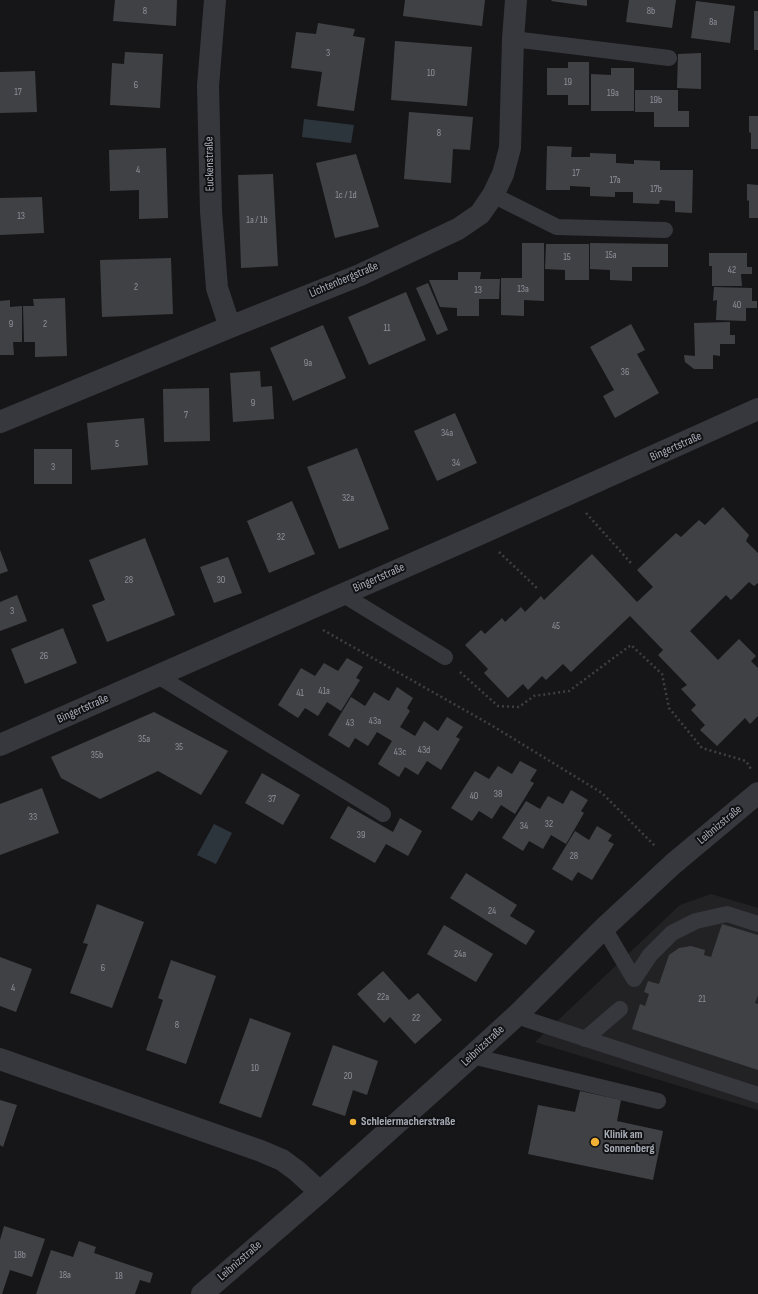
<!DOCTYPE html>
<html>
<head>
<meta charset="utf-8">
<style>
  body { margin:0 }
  canvas { display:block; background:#161618 }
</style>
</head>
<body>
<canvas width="758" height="1294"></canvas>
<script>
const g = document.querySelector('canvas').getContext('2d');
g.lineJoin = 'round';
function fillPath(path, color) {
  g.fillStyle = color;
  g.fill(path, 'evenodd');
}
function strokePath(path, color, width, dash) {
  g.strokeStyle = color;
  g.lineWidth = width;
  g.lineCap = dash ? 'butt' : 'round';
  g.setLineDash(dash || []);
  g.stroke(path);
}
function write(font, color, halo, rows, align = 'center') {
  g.font = font + ' "Sofia Sans Condensed",sans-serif';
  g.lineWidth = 4;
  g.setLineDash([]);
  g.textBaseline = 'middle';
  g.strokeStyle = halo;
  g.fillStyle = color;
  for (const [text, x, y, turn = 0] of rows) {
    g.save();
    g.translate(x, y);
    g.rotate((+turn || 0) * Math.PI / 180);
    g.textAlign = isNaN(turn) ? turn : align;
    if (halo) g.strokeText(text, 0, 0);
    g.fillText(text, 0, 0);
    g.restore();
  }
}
fillPath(new Path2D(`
  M 711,894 L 758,908 L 758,1110 L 535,1042 L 680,905 Z`), '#222225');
fillPath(new Path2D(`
  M 304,119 L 354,125 L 351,143 L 302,137 Z
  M 214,824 L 232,833 L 216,864 L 197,855 Z`), '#2c353c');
fillPath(new Path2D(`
  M 115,0 L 177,0 L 176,26 L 113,21 Z
  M 405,0 L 485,0 L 482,26 L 403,16 Z
  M 552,0 L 587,0 L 587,6 L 551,1 Z
  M 629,0 L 676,0 L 672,28 L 626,22 Z
  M 696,1 L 735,6 L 730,43 L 691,38 Z
  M 754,11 L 758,11 L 758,50 L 754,50 Z
  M 318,23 L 355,29 L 353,36 L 365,38 L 354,111 L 317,106 L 322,72 L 291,68 L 296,32 L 316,34 Z
  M 395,41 L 472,47 L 467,106 L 391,100 Z
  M 125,52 L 163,54 L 160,108 L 110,105 L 112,63 L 124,64 Z
  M 701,53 L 701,89 L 677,88 L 678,54 Z
  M 568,62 L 589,62 L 589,105 L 568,105 L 568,95 L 547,95 L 547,68 L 568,68 Z
  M 611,68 L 634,68 L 634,111 L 591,111 L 591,74 L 611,75 Z
  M 35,71 L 37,112 L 0,113 L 0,72 Z
  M 635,90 L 678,90 L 678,111 L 689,111 L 689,127 L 654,127 L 654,112 L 635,112 Z
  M 409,112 L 473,117 L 470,150 L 453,149 L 451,183 L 404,179 Z
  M 749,116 L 758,116 L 758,149 L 751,149 L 751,133 L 749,132 Z
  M 547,146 L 572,147 L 571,157 L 590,157 L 590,153 L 616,154 L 616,163 L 634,164 L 634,160 L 660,161 L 660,170 L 693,170 L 692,213 L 675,212 L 675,201 L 660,200 L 659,204 L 633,203 L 633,192 L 615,192 L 615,197 L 590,196 L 590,187 L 570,186 L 570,190 L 546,190 Z
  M 166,148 L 168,218 L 139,219 L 139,190 L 110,191 L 109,150 Z
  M 356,154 L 379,227 L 335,238 L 316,163 Z
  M 273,174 L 278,266 L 241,268 L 238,175 Z
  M 747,184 L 758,185 L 758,218 L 749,218 L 749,200 L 747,201 Z
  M 42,197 L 44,233 L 0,235 L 0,198 Z
  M 522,243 L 544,243 L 544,301 L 524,300 L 524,316 L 501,315 L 501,278 L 522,278 Z
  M 590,243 L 668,244 L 668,267 L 632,267 L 632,281 L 610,280 L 610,270 L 590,269 Z
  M 546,244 L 589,244 L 589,280 L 565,280 L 565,270 L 545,269 Z
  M 709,253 L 747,253 L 747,267 L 752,267 L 752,274 L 741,274 L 742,286 L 712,286 L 712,266 L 709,266 Z
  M 171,258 L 173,314 L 102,317 L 100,260 Z
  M 458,272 L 481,272 L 480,279 L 500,279 L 499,299 L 479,299 L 479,316 L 457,316 L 457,308 L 440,307 L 429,280 L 458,280 Z
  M 428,283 L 448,330 L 437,335 L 416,288 Z
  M 714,287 L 752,288 L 752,301 L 757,301 L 757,308 L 746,308 L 746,321 L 716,320 L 717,300 L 713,301 Z
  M 406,292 L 426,340 L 369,365 L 348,317 Z
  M 65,298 L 67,356 L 35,357 L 35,342 L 24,342 L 23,306 L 34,306 L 33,299 Z
  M 10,300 L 10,307 L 22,306 L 22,342 L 13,342 L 14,355 L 0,355 L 0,301 Z
  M 730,322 L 730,335 L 735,335 L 735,344 L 720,344 L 720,356 L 713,355 L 713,369 L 694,369 L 685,362 L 684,355 L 695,356 L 694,323 Z
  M 631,324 L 645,350 L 637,354 L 659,393 L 615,418 L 603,396 L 614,390 L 590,347 Z
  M 323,325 L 346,378 L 293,401 L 270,348 Z
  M 260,371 L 261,387 L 272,386 L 274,419 L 233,422 L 230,373 Z
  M 209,388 L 210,441 L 164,442 L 163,389 Z
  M 455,413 L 477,463 L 437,481 L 414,431 Z
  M 144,418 L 148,465 L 91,470 L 87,423 Z
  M 357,448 L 389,529 L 339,549 L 307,467 Z
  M 34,449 L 72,449 L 72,484 L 34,484 Z
  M 292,501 L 315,554 L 269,573 L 247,521 Z
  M 723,507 L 749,535 L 746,541 L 758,553 L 758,583 L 754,586 L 749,582 L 731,600 L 726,595 L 690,631 L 718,660 L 739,639 L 756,656 L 751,661 L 758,668 L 758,716 L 750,724 L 745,718 L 717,746 L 700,730 L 705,725 L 691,710 L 696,705 L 681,689 L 687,685 L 658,655 L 663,650 L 630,616 L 571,672 L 563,664 L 546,680 L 542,676 L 528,690 L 523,684 L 508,698 L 484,673 L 488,669 L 465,645 L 481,630 L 485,634 L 502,618 L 505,622 L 521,607 L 525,612 L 541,596 L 544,600 L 592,554 L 637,602 L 653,587 L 637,570 L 676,533 L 681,537 L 699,520 L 705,525 Z
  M 145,538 L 175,615 L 107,642 L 92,605 L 105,600 L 89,560 Z
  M 0,550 L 8,571 L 0,574 Z
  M 228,557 L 242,593 L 214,603 L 200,567 Z
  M 17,595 L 27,621 L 0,631 L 0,602 Z
  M 63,628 L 77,663 L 25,684 L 11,649 Z
  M 347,658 L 363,667 L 356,678 L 360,680 L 341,711 L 327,702 L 318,716 L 305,708 L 298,718 L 278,705 L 301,668 L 315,676 L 324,663 L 338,671 Z
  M 397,687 L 413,698 L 407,708 L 410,711 L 400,727 L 415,736 L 424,721 L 438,731 L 447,717 L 463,727 L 456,737 L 460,739 L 441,770 L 427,761 L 418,775 L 405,767 L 399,777 L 378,764 L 392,741 L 377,732 L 368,746 L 355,738 L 349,748 L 328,735 L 351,697 L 365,706 L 374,692 L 389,701 Z
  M 154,712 L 228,751 L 201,795 L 158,771 L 100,799 L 61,778 L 51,757 Z
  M 520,761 L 537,770 L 530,781 L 534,783 L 515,814 L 501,805 L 492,819 L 479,811 L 472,821 L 451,808 L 475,771 L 489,779 L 498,766 L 512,774 Z
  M 262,773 L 300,795 L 283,825 L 245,803 Z
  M 42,788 L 59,833 L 0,855 L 0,804 Z
  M 571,790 L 588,800 L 581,811 L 584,813 L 566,844 L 551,835 L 543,849 L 529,841 L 523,851 L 502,838 L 526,801 L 540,809 L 548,796 L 563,804 Z
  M 348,806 L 393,832 L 400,818 L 422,831 L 408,856 L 386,844 L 375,863 L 330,838 Z
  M 597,826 L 612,835 L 608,841 L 614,844 L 592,880 L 578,872 L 572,881 L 552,869 L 575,831 L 589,840 Z
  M 466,873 L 517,905 L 510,916 L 535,931 L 526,945 L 450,898 Z
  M 97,904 L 144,922 L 112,1008 L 70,993 L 88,944 L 83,943 Z
  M 722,924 L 758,935 L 758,995 L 755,1003 L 758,1004 L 758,1070 L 632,1029 L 640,1004 L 645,1006 L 649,994 L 644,992 L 648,981 L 659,984 L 669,955 L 679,948 L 691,946 L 705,950 L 704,955 L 711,957 Z
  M 444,925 L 493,954 L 476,982 L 427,954 Z
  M 0,957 L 32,969 L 16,1012 L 0,1006 Z
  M 171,960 L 216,976 L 186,1064 L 146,1050 L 163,1000 L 158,998 Z
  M 383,971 L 409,1000 L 418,993 L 442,1020 L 415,1044 L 390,1017 L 384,1023 L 357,994 Z
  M 250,1018 L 291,1033 L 261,1118 L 219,1103 Z
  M 333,1045 L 378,1061 L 367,1095 L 353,1090 L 345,1116 L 312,1105 Z
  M 580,1091 L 621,1100 L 617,1121 L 663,1131 L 653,1180 L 528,1154 L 538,1105 L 575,1112 Z
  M 0,1100 L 17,1105 L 3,1147 L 0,1145 Z
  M 4,1226 L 45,1239 L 32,1277 L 10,1270 L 2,1294 L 0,1294 L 0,1240 Z
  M 79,1241 L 96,1247 L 94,1253 L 153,1273 L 150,1283 L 140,1280 L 135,1294 L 36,1294 L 51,1250 L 73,1257 Z`), '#404145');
strokePath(new Path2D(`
  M 586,513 L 631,563
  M 499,552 L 538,589
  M 323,630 L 491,725 L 602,793 L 656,847
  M 460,672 L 498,706 L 519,707 L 534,696 L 569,691 L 631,645 L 662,674 L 669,708 L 702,748 L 746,761 L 751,769`), '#3d3f44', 2.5, [2, 3]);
strokePath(new Path2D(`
  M 513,39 L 669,58
  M 493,195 L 557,227 L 665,230
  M 342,594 L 445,657
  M 158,676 L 383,814
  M 604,928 L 634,979 L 650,955 L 672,933 L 696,921 L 727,914 L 758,924
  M 516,1016 L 758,1095
  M 585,1039 L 620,1009
  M 472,1056 L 658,1101`), '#37383d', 16);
strokePath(new Path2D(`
  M 215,0 L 208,86 L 211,211 L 217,288 L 230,327
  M 0,422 L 230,327 L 360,275 L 458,229 L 480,214 L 493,195 L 503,174 L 510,148 L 513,39 L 516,0
  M 0,745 L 480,534 L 758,409
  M 0,1059 L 261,1151 L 282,1160 L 297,1171 L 320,1192
  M 202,1294 L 320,1192 L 472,1056 L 516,1016 L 604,928 L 673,864 L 758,793`), '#37383d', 22);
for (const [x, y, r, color] of [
  [353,1122,4,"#f2b134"],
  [595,1142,5,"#f2b134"]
]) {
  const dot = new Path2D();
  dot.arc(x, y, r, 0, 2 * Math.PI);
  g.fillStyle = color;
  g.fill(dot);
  strokePath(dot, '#111113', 1.5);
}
write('10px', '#8e929b', null, [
  ["8",145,11],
  ["8b",651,11],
  ["8a",713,22],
  ["3",328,53],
  ["10",431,73],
  ["19",568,82],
  ["6",136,85],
  ["17",18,92],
  ["19a",613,93],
  ["19b",656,100],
  ["8",439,133],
  ["4",138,170],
  ["17",576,173],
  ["17a",615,180],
  ["17b",656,189],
  ["1c / 1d",346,195],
  ["13",21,216],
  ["1a / 1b",257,220],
  ["15a",611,255],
  ["15",567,257],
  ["42",732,270],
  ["2",136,287],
  ["13a",523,289],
  ["13",478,290],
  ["40",737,305],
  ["9",11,324],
  ["2",45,324],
  ["11",387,328],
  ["9a",308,363],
  ["36",625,372],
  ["9",253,403],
  ["7",186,415],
  ["34a",447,433],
  ["5",117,444],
  ["34",456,463],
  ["3",53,467],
  ["32a",348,498],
  ["32",281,537],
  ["28",129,580],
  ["30",221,580],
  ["3",12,611],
  ["45",556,626],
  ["26",44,656],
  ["41a",324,691],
  ["41",300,693],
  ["43a",375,721],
  ["43",350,723],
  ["35a",144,739],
  ["35",179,747],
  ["43d",424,750],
  ["43c",400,752],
  ["35b",97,755],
  ["38",498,794],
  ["40",474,796],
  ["37",272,799],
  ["33",33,817],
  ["32",549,824],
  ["34",524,826],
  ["39",361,835],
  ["28",574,856],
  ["24",492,911],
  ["24a",460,954],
  ["6",103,968],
  ["4",13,988],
  ["22a",383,997],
  ["21",702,999],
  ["22",416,1018],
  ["8",177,1025],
  ["10",255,1068],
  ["20",348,1076],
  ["18b",20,1255],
  ["18a",65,1275],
  ["18",119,1276]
]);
write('12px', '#a8adb8', '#111113', [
  ["Euckenstraße",210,164,-91],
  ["Lichtenbergstraße",344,280,-23],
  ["Bingertstraße",676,447,-24],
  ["Bingertstraße",379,578,-24],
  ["Bingertstraße",83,709,-24],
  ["Leibnizstraße",720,825,-40],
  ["Leibnizstraße",483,1046,-43],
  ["Leibnizstraße",240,1261,-41]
]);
write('bold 12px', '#a8adb8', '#111113', [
  ["Schleiermacherstraße",361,1122],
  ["Klinik am",604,1135],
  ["Sonnenberg",604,1149]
], 'left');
</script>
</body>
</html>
